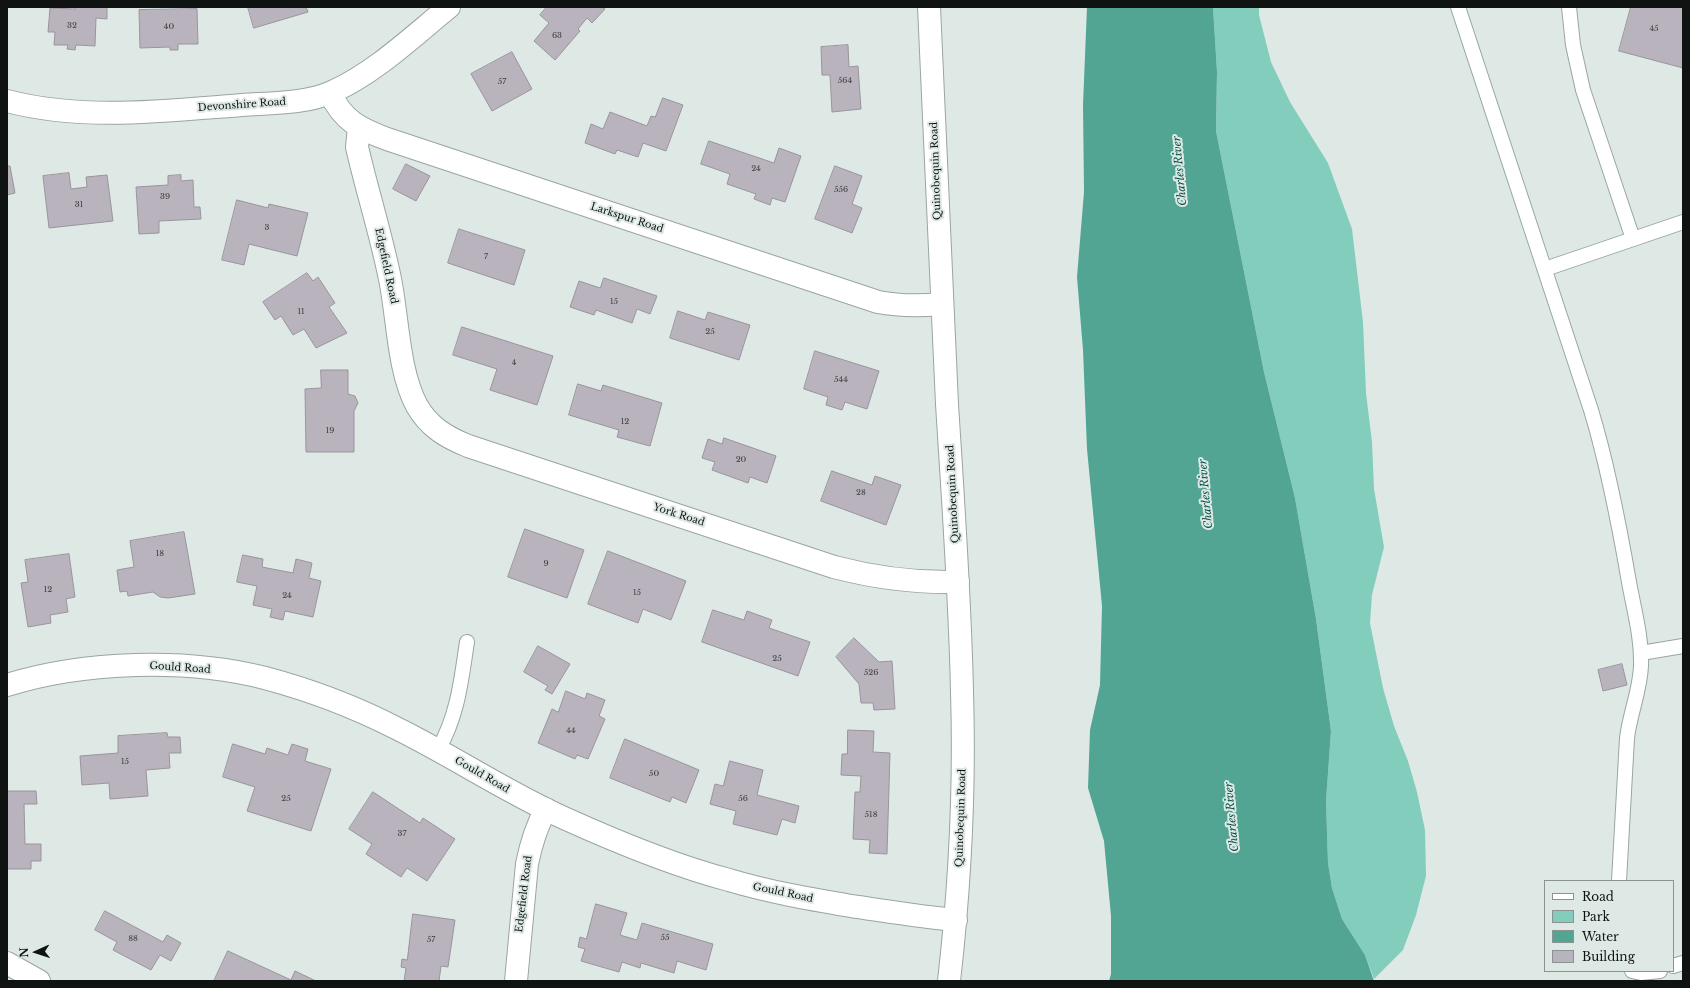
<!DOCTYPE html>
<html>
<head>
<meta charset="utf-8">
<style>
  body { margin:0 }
  #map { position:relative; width:1690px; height:988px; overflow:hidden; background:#dee9e6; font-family:"Libre Baskerville",serif }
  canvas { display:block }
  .frame { position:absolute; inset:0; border:8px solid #0f1312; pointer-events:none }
  .legend { position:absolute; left:1544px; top:880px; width:130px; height:92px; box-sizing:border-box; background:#dee9e6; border:1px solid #8b9391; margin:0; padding:5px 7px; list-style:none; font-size:12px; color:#0f1312 }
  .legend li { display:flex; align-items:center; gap:8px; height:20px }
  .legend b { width:20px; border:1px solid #8b9391 }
  .north { position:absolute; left:16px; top:932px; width:40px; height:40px; -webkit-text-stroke:3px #dee9e6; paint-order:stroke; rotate:267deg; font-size:11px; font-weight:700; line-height:16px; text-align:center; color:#0f1312 }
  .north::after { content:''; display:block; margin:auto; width:14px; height:18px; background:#0f1312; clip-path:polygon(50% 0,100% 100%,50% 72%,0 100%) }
</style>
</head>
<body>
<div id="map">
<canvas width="1690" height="988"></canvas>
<div class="frame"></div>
<ul class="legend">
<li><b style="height:5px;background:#fff"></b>Road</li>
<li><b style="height:11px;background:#83cdbc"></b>Park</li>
<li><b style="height:11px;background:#51a592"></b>Water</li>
<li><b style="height:11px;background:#b8b3bc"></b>Building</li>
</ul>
<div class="north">N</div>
</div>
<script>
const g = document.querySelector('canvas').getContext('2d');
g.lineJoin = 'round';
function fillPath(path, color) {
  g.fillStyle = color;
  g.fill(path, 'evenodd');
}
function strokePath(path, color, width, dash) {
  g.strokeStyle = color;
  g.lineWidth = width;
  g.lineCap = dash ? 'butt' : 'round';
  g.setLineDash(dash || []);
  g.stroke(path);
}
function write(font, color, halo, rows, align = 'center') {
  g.font = font + ' "Libre Baskerville",serif';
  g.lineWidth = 4;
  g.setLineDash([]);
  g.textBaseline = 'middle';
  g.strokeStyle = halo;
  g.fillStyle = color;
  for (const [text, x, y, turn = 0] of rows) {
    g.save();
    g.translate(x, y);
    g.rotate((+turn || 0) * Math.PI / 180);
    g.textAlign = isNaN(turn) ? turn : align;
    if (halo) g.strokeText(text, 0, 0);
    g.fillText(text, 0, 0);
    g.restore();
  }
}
fillPath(new Path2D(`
  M 1213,7 L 1259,7 L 1259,15 L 1271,62 L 1290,102 L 1328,163 L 1352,229 L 1363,322 L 1366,393 L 1372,442 L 1374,489 L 1384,547 L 1372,595 L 1370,623 L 1383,688 L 1394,726 L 1408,761 L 1417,792 L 1425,830 L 1426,876 L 1416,915 L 1403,950 L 1374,979 L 1365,955 L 1342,919 L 1332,888 L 1328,863 L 1326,801 L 1331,731 L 1316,619 L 1295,498 L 1264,372 L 1216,131 L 1217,72 Z`), '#83cdbc');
fillPath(new Path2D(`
  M 1087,7 L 1213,7 L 1217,72 L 1216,131 L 1264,372 L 1295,498 L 1316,619 L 1331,731 L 1326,801 L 1328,863 L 1332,888 L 1342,919 L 1365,955 L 1374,981 L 1109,981 L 1111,974 L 1111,916 L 1104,841 L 1088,788 L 1090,730 L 1100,685 L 1102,606 L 1087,449 L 1083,350 L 1077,277 L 1084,192 L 1083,105 Z`), '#51a592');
const building = new Path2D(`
  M 75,7 L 107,7 L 107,19 L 96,18 L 95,46 L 76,45 L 75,50 L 67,49 L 68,45 L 54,45 L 55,32 L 48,32 L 50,8 L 75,9 Z
  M 248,7 L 306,7 L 308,12 L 254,28 Z
  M 547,7 L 602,7 L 605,9 L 592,23 L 587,18 L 578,29 L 580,31 L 555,60 L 534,41 L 549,23 L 540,15 Z
  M 1631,7 L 1683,7 L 1683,68 L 1619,51 Z
  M 197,9 L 198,44 L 178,44 L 178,50 L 170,50 L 170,47 L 140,48 L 139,10 Z
  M 848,45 L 849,67 L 858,66 L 861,109 L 832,112 L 830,75 L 822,75 L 821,47 Z
  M 512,52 L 532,89 L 492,111 L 471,74 Z
  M 663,98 L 683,105 L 666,151 L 643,143 L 638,157 L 617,150 L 615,154 L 585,143 L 591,124 L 603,129 L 610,112 L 647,126 L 651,116 L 655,117 Z
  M 709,141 L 774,163 L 779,148 L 801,156 L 785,202 L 772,198 L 770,205 L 754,199 L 756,194 L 727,184 L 730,174 L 701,164 Z
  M 406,164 L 430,176 L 416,201 L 393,189 Z
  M 7,166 L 10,166 L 15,193 L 7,195 Z
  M 835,166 L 862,176 L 852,204 L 862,208 L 852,233 L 815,219 Z
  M 69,173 L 71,189 L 87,187 L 86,177 L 107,175 L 113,221 L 49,228 L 43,176 Z
  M 181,175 L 181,181 L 193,180 L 194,207 L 200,207 L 201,219 L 159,221 L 159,233 L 139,234 L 136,187 L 168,185 L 168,176 Z
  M 237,200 L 268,208 L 269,204 L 308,213 L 297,256 L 249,244 L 244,265 L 222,260 Z
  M 459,229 L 525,250 L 514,285 L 448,263 Z
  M 307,273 L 313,281 L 318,277 L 335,303 L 329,307 L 347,333 L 316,348 L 304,329 L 293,335 L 281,316 L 275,320 L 263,302 Z
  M 604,278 L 657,296 L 650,314 L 637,309 L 632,323 L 596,310 L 594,315 L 570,307 L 579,281 L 600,288 Z
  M 678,311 L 705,320 L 708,312 L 750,325 L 739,360 L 670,338 Z
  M 462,327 L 553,356 L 537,405 L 490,390 L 497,369 L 453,355 Z
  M 815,351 L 879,371 L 867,409 L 845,402 L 842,410 L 826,405 L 828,397 L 804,389 Z
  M 321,370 L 348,370 L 348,394 L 355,396 L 358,403 L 354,411 L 354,452 L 306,452 L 305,389 L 321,388 Z
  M 578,384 L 601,391 L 603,385 L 662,403 L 650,446 L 617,437 L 619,430 L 569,415 Z
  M 724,438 L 776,456 L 767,483 L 750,477 L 748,483 L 712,470 L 715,462 L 702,458 L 708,439 L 722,444 Z
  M 832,471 L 872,485 L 875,476 L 901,485 L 886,525 L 821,501 Z
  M 525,529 L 584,550 L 567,598 L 508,577 Z
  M 184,532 L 195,594 L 168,598 L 160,597 L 153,592 L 128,596 L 127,591 L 120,592 L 117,570 L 134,567 L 130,541 Z
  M 608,551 L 686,581 L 671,620 L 643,609 L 638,623 L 588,604 Z
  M 69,554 L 75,597 L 66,599 L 68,612 L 50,615 L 51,623 L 28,627 L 21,583 L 28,582 L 25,560 Z
  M 243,555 L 263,559 L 262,567 L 293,573 L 296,559 L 312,563 L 309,578 L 321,581 L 313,617 L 285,611 L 283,620 L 270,617 L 272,609 L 253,605 L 257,586 L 237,582 Z
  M 713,610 L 744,620 L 747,611 L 772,620 L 769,628 L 810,642 L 798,676 L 702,642 Z
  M 854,638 L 879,662 L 892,661 L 895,709 L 874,710 L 873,703 L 861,703 L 859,684 L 836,657 Z
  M 538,646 L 570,664 L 552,694 L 545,690 L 548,686 L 524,672 Z
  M 1622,664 L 1627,685 L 1603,691 L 1598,670 Z
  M 566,691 L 585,699 L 587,693 L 605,700 L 599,716 L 605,719 L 588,759 L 577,755 L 575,759 L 538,743 L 552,709 L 558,712 Z
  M 848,730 L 874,731 L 873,752 L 890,753 L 887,854 L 869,853 L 870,840 L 853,839 L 855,792 L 860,792 L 861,776 L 841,775 L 842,754 L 847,754 Z
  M 167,733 L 168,737 L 180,737 L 181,753 L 169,753 L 170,768 L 146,770 L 148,796 L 110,799 L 109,783 L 82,785 L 80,756 L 118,753 L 118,736 Z
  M 625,739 L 699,770 L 686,803 L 672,797 L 670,802 L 610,778 Z
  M 233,744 L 265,754 L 267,748 L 288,755 L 292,744 L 308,749 L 305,761 L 331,769 L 311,831 L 247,811 L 255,787 L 223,777 Z
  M 730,761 L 763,770 L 757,795 L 799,806 L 795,823 L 782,819 L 777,835 L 733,824 L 736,811 L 710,804 L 715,784 L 723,786 Z
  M 7,791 L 36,791 L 37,804 L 24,804 L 25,844 L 41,844 L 41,861 L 31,861 L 31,869 L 7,869 Z
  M 373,792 L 420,823 L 423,818 L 455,839 L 427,881 L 407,868 L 401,877 L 366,854 L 372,844 L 349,829 Z
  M 596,904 L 627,913 L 620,935 L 637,940 L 642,923 L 713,944 L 706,970 L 677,961 L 674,973 L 641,963 L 640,968 L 622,962 L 619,972 L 581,961 L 585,949 L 578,947 L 580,937 L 586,939 Z
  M 105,911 L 163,942 L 167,935 L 181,943 L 171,961 L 160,955 L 151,970 L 113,950 L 117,942 L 95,930 Z
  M 413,914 L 455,920 L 448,967 L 441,966 L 439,981 L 404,981 L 406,968 L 401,967 L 402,959 L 407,960 Z
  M 228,951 L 291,980 L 295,971 L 316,981 L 214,981 Z`);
fillPath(building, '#b8b3bc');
strokePath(building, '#99949c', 1);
const lane = new Path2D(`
  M 1458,7 L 1591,410 C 1608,466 1619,524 1629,582 C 1634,610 1642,638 1641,666 C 1640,691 1630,713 1627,738 L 1619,881
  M 1569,7 L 1573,45 L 1583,90 L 1633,239
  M 1545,269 L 1683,222
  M 1641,653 L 1683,646
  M 438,750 C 458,715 461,681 467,642
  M 1673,966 L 1683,963
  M 1632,971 L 1641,973 L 1660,971`);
const street = new Path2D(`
  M 330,93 C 343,121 360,129 387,139 L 878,302 C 899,306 920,306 941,304
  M 7,101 C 84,121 164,111 242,105 C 271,103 305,104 332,92 C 376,72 412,37 449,7
  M 359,127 L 357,147 C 367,191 381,234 390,279 C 398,318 398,371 417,406 C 429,427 446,437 468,446 L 834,567 C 876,578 915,583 958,582
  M 7,685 C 85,661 186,658 265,678 C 310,690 355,707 396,728 C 453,756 506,792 564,818 C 617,842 672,865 729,880 C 769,892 810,899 851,906 C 886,911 921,917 956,920
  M 516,981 L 527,864 C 531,844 536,827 546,809`);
const secondary = new Path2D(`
  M 929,7 C 934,139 940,271 947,404 C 953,500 960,596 962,692 C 965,789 960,885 949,981
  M 7,963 L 39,981`);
strokePath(lane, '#9aa5a2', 16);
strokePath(street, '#9aa5a2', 24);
strokePath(secondary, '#9aa5a2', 24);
strokePath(lane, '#fff', 14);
strokePath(street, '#fff', 22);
strokePath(secondary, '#fff', 22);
write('8px', '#393b3c', null, [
  ["32",72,26],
  ["40",169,27],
  ["45",1654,29],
  ["63",557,36],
  ["564",845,81],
  ["57",502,82],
  ["24",756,169],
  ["556",841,190],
  ["39",165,197],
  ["31",79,205],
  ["3",267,228],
  ["7",486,257],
  ["15",614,302],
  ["11",301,312],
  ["25",710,332],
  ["4",514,363],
  ["544",841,380],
  ["12",625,422],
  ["19",330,431],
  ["20",741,460],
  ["28",861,493],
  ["18",160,554],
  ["9",546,564],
  ["12",48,590],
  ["15",637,593],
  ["24",287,596],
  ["25",777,659],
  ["526",871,673],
  ["44",571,731],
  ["15",125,762],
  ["50",654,774],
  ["25",286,799],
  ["56",743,799],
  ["518",871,815],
  ["37",402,834],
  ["55",665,938],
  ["88",133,939],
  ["57",431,940]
]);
write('10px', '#0f1312', '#dee9e6', [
  ["Devonshire Road",242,105,-4],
  ["Quinobequin Road",936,171,-92],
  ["Larkspur Road",627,218,18],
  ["Edgefield Road",386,266,78],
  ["Quinobequin Road",953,494,-93],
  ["York Road",679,515,18],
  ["Gould Road",180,668,4],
  ["Gould Road",482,775,30],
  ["Quinobequin Road",961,818,-88],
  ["Gould Road",783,893,12],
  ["Edgefield Road",524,894,-83]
]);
write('italic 11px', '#095346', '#dee9e6', [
  ["Charles River",1180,171,-95],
  ["Charles River",1206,494,-95],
  ["Charles River",1232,817,-95]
]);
</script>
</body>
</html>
